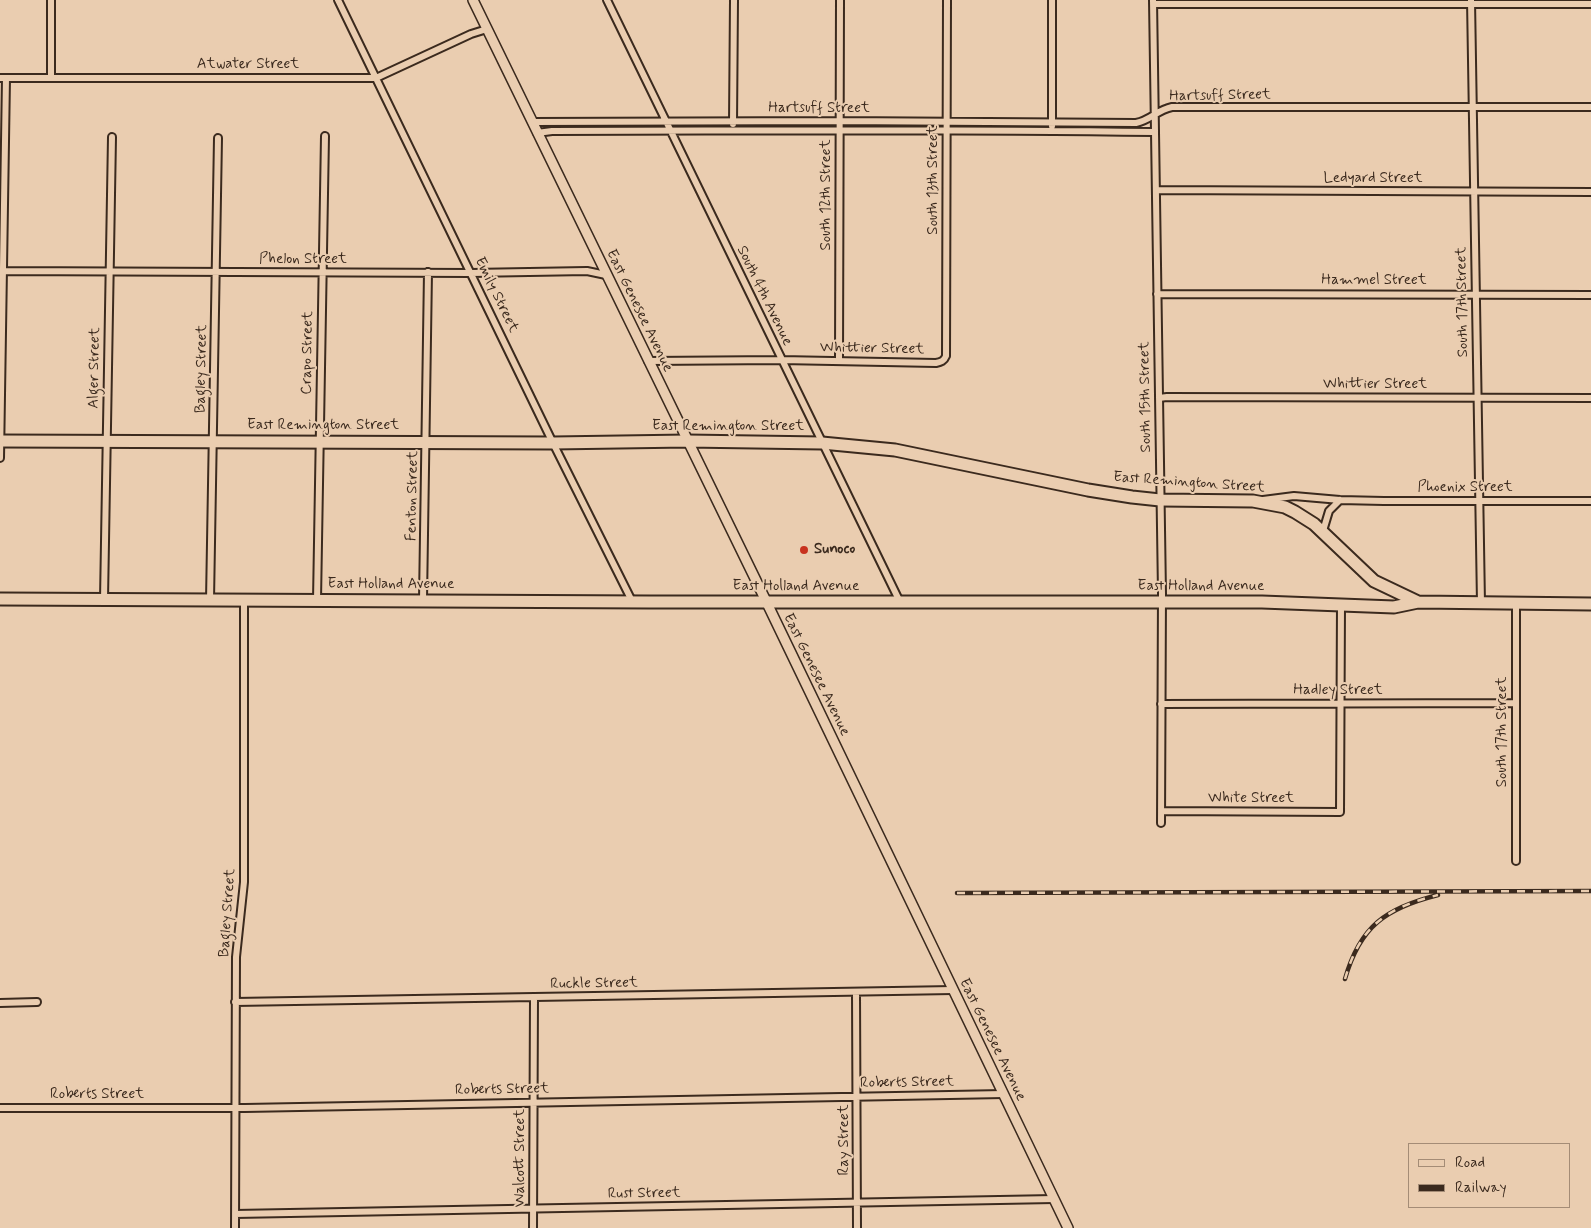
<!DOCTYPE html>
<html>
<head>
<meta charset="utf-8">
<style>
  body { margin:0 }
  #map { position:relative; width:1591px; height:1228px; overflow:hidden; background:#eacdb0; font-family:Mynerve,sans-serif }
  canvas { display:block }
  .legend { position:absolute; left:1408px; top:1143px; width:162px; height:65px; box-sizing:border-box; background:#eacdb0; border:1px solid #a48c76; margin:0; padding:6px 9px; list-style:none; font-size:15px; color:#3b2a1e }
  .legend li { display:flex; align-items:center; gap:10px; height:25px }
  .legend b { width:25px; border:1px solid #a48c76 }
</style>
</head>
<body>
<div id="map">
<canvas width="1591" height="1228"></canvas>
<ul class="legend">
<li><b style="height:6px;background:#eacdb0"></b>Road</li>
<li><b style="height:6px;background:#3b2a1e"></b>Railway</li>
</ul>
</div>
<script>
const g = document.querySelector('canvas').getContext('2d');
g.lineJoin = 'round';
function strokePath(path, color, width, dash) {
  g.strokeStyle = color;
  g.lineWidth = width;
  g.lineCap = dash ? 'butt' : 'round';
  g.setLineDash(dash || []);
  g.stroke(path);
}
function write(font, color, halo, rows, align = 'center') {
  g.font = font + ' Mynerve,sans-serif';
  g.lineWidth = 4;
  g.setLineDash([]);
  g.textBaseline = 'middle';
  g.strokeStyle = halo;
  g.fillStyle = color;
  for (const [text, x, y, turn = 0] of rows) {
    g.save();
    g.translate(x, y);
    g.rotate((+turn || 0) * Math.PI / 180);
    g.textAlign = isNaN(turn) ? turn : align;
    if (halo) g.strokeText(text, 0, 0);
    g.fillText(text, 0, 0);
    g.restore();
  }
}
const street = new Path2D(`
  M 51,0 L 51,77
  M 338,0 L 553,443 L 632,601
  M 607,0 L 900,602
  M 1153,0 L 1162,593 L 1161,823
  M 1471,0 L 1481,603
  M 1153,4 L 1591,4
  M 0,78 L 376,78 L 471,34 L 487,29
  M 532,122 L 839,121 L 1136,123 C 1151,120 1157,110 1172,107 L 1591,107
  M 733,124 L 734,0
  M 1052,126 L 1052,0
  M 537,133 L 552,131 C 753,130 954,129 1154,132
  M 1156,190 L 1591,192
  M 0,271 L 471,273 L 587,271 L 606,275
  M 1157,294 L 1591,295
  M 648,361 L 781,360 L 936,363 C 941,362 944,361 946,356 L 947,0
  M 839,361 L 840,0
  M 1159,398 L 1167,397 L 1591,398
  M 0,458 L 6,78
  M 1263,500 L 1294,496 L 1340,500 L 1384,501 L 1591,501
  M 1323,531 L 1329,511 L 1340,500
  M 104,599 L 112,137
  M 210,600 L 218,138
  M 317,600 L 325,136
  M 423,600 L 428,272
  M 1161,704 L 1515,703
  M 1162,811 L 1340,812 L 1341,605
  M 1516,861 L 1516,604
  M 856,993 L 857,1228
  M 235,1002 L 953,990
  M 0,1003 L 37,1002
  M 0,1108 L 245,1108 L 1004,1094
  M 235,1214 L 1054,1199
  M 235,1228 L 236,957 L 244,882 L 244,600
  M 533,1228 L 534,997`);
const secondary = new Path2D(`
  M 473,0 L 766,601 L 1068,1228`);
const highway = new Path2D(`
  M 0,441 L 553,443 L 687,441 L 822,443 L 895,450 L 1088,490 L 1132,497 L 1160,500 L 1253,501 L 1285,507 L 1295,512 L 1314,524 L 1374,581 L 1418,602
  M 0,599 L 650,602 L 1262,602 L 1394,607 L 1418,602 L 1591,604`);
strokePath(street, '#3b2a1e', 10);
strokePath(secondary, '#3b2a1e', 12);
strokePath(highway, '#3b2a1e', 15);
strokePath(street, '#eacdb0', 6);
strokePath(secondary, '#eacdb0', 9);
strokePath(highway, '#eacdb0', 11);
const rail = new Path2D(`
  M 957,893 L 1591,891
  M 1345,979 C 1360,926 1386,908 1438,895`);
strokePath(rail, '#3b2a1e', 4.5);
strokePath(rail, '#eacdb0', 2.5, [8]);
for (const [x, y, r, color] of [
  [804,550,5,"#c8321e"]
]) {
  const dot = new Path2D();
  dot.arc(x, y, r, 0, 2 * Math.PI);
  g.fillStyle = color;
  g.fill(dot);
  strokePath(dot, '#eacdb0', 2);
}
write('15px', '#3b2a1e', '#eacdb0', [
  ["Atwater Street",248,65],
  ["Hartsuff Street",1220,96,-1],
  ["Hartsuff Street",819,109],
  ["Ledyard Street",1373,179],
  ["South 13th Street",934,180,-90],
  ["South 12th Street",827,195,-90],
  ["Phelon Street",303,260],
  ["Hammel Street",1374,281],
  ["Emily Street",496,295,64],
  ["South 4th Avenue",764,296,64],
  ["South 17th Street",1463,302,-91],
  ["East Genesee Avenue",639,311,64],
  ["Whittier Street",872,349,1],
  ["Crapo Street",308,353,-89],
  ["Alger Street",95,368,-89],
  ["Bagley Street",202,369,-89],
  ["Whittier Street",1375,385],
  ["South 15th Street",1146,397,-91],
  ["East Remington Street",323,426],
  ["East Remington Street",728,427],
  ["East Remington Street",1189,483,4],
  ["Phoenix Street",1465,488],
  ["Fenton Street",413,496,-89],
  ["East Holland Avenue",391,585],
  ["East Holland Avenue",796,587],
  ["East Holland Avenue",1201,587],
  ["East Genesee Avenue",816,675,64],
  ["Hadley Street",1338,691],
  ["South 17th Street",1503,732,-90],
  ["White Street",1251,799],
  ["Bagley Street",228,913,-86],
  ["Ruckle Street",594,984,-1],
  ["East Genesee Avenue",992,1040,64],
  ["Roberts Street",907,1083,-1],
  ["Roberts Street",502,1090,-1],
  ["Roberts Street",97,1095],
  ["Ray Street",845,1140,-90],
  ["Walcott Street",521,1158,-90],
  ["Rust Street",644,1194,-1]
]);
write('bold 15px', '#3b2a1e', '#eacdb0', [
  ["Sunoco",814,550]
], 'left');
</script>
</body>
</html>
